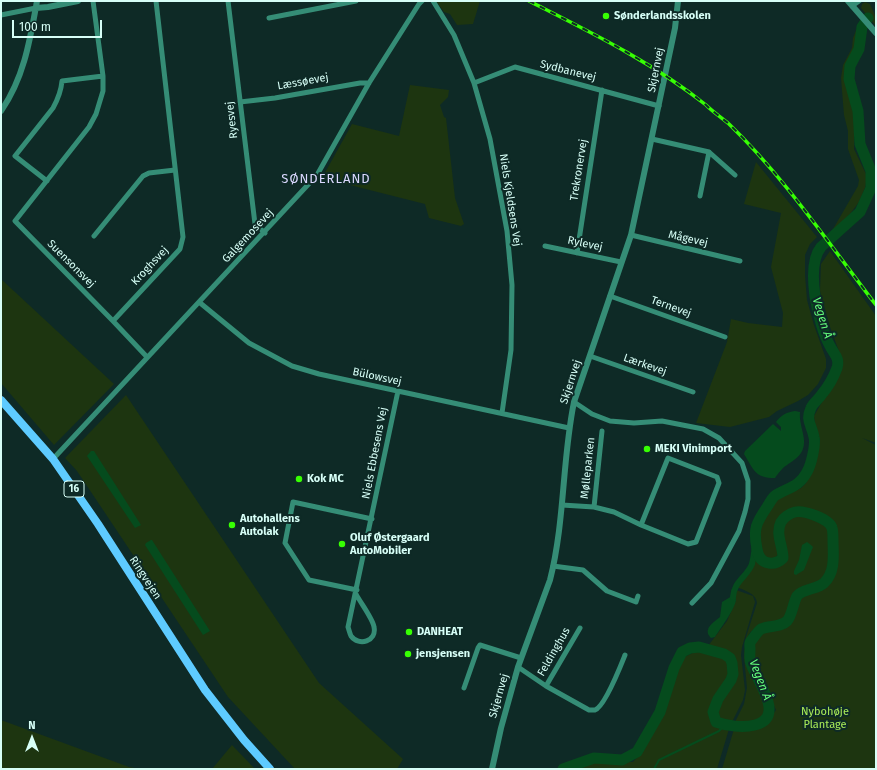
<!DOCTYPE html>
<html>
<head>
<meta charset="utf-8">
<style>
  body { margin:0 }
  #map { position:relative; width:877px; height:770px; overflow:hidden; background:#0e2a26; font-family:"Fira Sans",sans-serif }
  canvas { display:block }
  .frame { position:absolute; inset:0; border:2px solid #d7fff7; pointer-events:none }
  .north { position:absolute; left:12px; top:718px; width:40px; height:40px; -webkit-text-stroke:3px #0e2a26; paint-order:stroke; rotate:0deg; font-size:11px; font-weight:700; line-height:16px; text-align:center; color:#d7fff7 }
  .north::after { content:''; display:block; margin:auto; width:14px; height:18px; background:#d7fff7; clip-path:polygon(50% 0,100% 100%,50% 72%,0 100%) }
  .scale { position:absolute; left:12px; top:20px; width:90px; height:18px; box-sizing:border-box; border:2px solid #d7fff7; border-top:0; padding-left:5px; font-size:12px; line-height:14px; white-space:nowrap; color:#d7fff7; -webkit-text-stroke:3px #0e2a26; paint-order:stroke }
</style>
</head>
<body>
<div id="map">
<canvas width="877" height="770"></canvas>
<div class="frame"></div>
<div class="north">N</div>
<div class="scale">100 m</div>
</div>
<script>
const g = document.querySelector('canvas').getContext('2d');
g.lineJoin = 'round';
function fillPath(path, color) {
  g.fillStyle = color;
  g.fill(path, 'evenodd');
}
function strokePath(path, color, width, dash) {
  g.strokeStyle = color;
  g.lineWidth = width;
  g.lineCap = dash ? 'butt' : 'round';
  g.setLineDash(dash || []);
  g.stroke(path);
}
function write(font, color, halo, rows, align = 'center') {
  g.font = font + ' "Fira Sans",sans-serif';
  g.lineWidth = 4;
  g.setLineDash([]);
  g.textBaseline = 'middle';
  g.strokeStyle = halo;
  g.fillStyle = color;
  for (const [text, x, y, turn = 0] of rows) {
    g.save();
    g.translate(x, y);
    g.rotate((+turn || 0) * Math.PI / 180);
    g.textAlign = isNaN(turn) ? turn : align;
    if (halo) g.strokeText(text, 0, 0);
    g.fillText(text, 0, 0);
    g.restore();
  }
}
fillPath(new Path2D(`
  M 436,1 L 480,1 L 473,24 L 457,25 L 450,14 L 444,12 Z
  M 865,2 L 870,4 L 876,18 L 876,26 L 861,8 L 862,4 Z
  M 859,23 L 856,34 L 856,43 L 854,50 L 846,66 L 845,81 L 855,114 L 854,149 L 866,174 L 867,179 L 865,188 L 859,202 L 850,214 L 829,236 L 858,186 L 859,180 L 848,149 L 848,131 L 844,115 L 841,78 L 843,65 L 852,48 L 853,38 Z
  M 410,85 L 449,90 L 448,97 L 440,105 L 444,117 L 446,118 L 455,198 L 464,224 L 461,226 L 429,218 L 425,204 L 322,178 L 352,124 L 399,136 Z
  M 756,162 L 817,237 L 810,244 L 805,255 L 805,275 L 807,300 L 814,325 L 826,359 L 826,368 L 818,384 L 808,395 L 798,401 L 777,411 L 769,417 L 730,427 L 696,423 L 727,342 L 731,319 L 748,323 L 782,327 L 783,313 L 771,267 L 781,213 L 744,204 Z
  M 830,251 L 876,316 L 876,443 L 862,438 L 876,445 L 876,769 L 722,769 L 734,729 C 758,729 762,731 776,710 C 773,704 771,698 769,692 C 762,677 740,648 760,634 C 768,629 784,629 789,622 C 794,615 795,605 801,597 C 810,594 821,591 828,584 C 836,574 841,536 835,524 C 832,519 826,518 822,516 C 817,514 810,510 805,509 C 794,508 781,514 777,524 C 773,532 777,546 778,554 C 775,559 772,561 765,559 L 762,556 L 758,541 L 760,524 L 775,499 L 801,488 L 806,483 L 820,441 L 815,425 L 814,416 L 841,368 L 842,363 L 840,354 L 830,327 L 820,291 L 821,264 Z
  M 1,279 L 114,384 L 54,445 L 1,383 Z
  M 126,395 L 319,683 L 403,759 L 397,769 L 295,769 L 228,697 L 77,471 L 65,458 Z
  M 792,515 C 804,515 820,519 828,529 C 828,538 830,565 827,571 C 824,577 818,583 812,586 C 806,589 800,588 795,593 C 789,601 790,614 782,620 C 772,629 751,621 747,640 C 745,655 748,669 755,681 C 763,695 772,705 760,720 L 754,722 L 735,722 L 744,704 L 747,688 L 744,656 L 746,637 L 757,603 C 756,593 745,591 737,587 L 739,582 L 740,583 L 751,571 L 750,568 L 753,565 L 754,552 C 761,567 763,566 779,566 C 797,554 774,539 782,524 C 784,521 789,518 792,515 Z
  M 735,590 L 736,590 L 753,596 L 755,602 L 742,647 L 741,655 L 745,690 L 743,700 L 732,722 L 718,720 L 717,717 L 723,695 L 734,682 L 736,672 L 733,656 L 727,652 L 708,646 L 727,621 L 736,600 Z
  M 697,651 L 706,652 L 727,658 L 730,675 L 715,700 L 711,718 L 714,726 L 729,729 L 717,769 L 569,769 L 598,762 L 633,762 L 640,754 L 663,711 L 678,666 L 684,657 Z
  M 1,720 L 129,767 L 141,769 L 1,769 Z
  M 232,745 L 255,769 L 212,769 Z`), '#1d3510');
fillPath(new Path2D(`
  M 795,411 L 800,412 C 799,422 803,430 804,440 C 805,456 793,460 783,468 C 780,471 777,475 775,478 C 755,478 754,470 744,454 L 745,451 L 773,424 L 781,431 L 781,427 L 776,422 C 781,415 787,412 795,411 Z
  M 91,451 L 94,451 L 141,525 L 135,528 L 87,456 Z
  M 151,540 L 152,540 L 210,631 L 203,635 L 145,545 L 146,543 Z
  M 807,542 L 811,545 L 813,547 L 804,570 L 796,575 L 794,574 L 794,571 L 799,560 L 802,545 Z
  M 733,590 L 735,590 C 735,593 736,597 736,600 C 735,609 720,629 715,637 L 711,638 C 702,629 714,622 720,617 L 722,602 L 732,596 Z`), '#054b1d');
strokePath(new Path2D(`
  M 654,769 L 659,760 L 719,731 L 726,724`), '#054b1d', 2);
strokePath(new Path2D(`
  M 733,597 C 734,581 747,577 752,564 C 754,556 755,546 755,538`), '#054b1d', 6);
strokePath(new Path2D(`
  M 563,769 L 594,758 L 622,760 L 637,752 L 660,712 L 674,668 L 682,652 L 690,648 L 699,647 L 724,654 L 730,658 L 732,663 L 733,674 L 731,680 L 718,699 L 713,712 L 716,722 C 727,726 743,728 755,725 C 786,717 757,681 751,664 C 749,660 750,654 750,649 C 750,646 749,643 751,641 C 754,637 758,631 761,629 C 769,625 780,628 787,621 C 792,616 793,603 797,596 C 802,589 818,589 824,583 C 836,572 833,554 833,540 C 833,536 833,531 832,528 C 830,519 804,510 795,512 C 790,513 783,518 781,522 C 775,534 783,546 783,558 C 779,562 775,564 769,563 C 761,562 758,556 757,549 C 753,529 756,523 767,507 C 770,503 772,497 776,495 C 789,487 799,487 807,472 C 811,465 816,445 814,437 C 812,425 805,421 811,408 C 813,403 819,399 822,394 C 828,387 834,376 837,368 C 840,358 834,354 830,346 C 818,325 805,267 821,247 L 860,212 L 871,188 L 871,171 L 860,144 L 858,111 L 849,79 L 850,66 L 859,49 L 862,27 L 868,18`), '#054b1d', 11);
strokePath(new Path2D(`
  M 93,1 L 103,76 L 103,91 L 96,114 L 89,127 L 15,221 L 113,321 L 147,357
  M 228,1 L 255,224 L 265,233
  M 433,1 L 454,35 L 474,83 L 490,139 L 507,231 L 512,285 L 511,350 L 502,413
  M 852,6 L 859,1
  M 1,15 L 36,8
  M 269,18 L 356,1
  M 474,83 L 515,67 L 659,106
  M 240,102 L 275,98 L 360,83 L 369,83
  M 652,139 L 709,152 L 735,175
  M 47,181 L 15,156 L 53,108 C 58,99 61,92 62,81 L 103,76
  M 700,196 L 709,152
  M 631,235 L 740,261
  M 94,236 L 143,176 L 149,173 L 175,170
  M 545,246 L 621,262
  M 577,253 L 602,90
  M 610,296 L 725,337
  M 199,302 L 249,343 L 292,366 L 319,374 L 569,428
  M 113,321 L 180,249 L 183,237 L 156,1
  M 590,356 L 693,392
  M 574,402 L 592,414 L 610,421 L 634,423 L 662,421 L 703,429 L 719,438 L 742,463 L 748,481 L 748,499 L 745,512 L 739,531 L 711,583 L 692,603
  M 53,459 L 317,175 L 369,83 L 419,4 L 422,1
  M 562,505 L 594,507 L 614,512 L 641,525 L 668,458 L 717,477 L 719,483 L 696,542 L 688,544 L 641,525
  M 594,507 L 602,431
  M 553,566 L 583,570 L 607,591 L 636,602 L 638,596
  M 357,590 L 309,580 L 285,543 L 293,502 L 372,519
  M 356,594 C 360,602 373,619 374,627 C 377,641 359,647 351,636 C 350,634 349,630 348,627 L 398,391
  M 518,667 L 546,686 L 589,710 C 590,710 593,710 595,710 C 605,706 621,665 625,655
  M 546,686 L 580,628
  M 464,688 L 478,648 L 480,645 L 521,658`), '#358d76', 5);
strokePath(new Path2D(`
  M 848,1 L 876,33
  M 36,8 L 48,7 L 78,1
  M 1,111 C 24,78 30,40 37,1
  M 492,769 L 501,728 L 518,667 L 550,580 C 565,521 562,460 574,402 L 631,235 L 675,28 L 678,1`), '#358d76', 6);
strokePath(new Path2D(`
  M 1,400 L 53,459 L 98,524 L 205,690 L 244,740 L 270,769`), '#5ecbff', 8);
const rail = new Path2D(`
  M 529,1 C 590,32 652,62 706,105 C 713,112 722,118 729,124 C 785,178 829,244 876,305`);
strokePath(rail, '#37ff03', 3.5);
strokePath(rail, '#0e2a26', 2, [6]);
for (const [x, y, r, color] of [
  [606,16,4,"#37ff03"],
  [647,449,4,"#37ff03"],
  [299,479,4,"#37ff03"],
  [232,525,4,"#37ff03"],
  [342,544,4,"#37ff03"],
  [409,632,4,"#37ff03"],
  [408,654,4,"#37ff03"]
]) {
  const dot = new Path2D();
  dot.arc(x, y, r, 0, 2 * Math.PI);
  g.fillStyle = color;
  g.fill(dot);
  strokePath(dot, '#0e2a26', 1.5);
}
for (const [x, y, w] of [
  [74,489,20]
]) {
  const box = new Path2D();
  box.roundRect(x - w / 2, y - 8, w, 16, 3);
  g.fillStyle = '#0e2a26';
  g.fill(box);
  strokePath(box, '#d7fff7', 1);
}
write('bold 10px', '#d7fff7', null, [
  ["16",74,489]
]);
write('bold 11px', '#d7fff7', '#0e2a26', [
  ["Sønderlandsskolen",614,16],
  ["MEKI Vinimport",655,449],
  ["Kok MC",307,479],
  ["Autohallens",240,519],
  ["Autolak",240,532],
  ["Oluf Østergaard",350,538],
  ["AutoMobiler",350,551],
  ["DANHEAT",417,632],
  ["jensjensen",416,654]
], 'left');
write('11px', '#d7fff7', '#0e2a26', [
  ["Skjernvej",656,70,-79],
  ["Sydbanevej",568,71,14],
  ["Læssøevej",303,82,-10],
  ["Ryesvej",232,120,-97],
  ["Trekronervej",579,170,-81],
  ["Niels Kjeldsens Vej",510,200,81],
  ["Galgemosevej",248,236,-47],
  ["Mågevej",688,239,13],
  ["Rylevej",585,244,12],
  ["Suensonsvej",71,264,45],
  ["Kroghsvej",150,266,-47],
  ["Ternevej",671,307,20],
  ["Lærkevej",645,365,19],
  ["Bülowsvej",377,377,12],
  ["Skjernvej",571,382,-72],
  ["Niels Ebbesens Vej",375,453,-79],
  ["Mølleparken",588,468,-84],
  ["Ringvejen",145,578,57],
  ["Feldinghus",554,652,-60],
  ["Skjernvej",499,696,-74]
]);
write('11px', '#a9eb57', '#0e2a26', [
  ["Nybohøje",825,712],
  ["Plantage",825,725]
]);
write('italic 12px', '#65ff7d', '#0e2a26', [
  ["Vegen Å",822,318,73],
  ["Vegen Å",760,680,69]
]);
g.letterSpacing = '1px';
write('13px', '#dbd9ff', '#0e2a26', [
  ["SØNDERLAND",326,179]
]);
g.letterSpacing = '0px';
</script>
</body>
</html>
